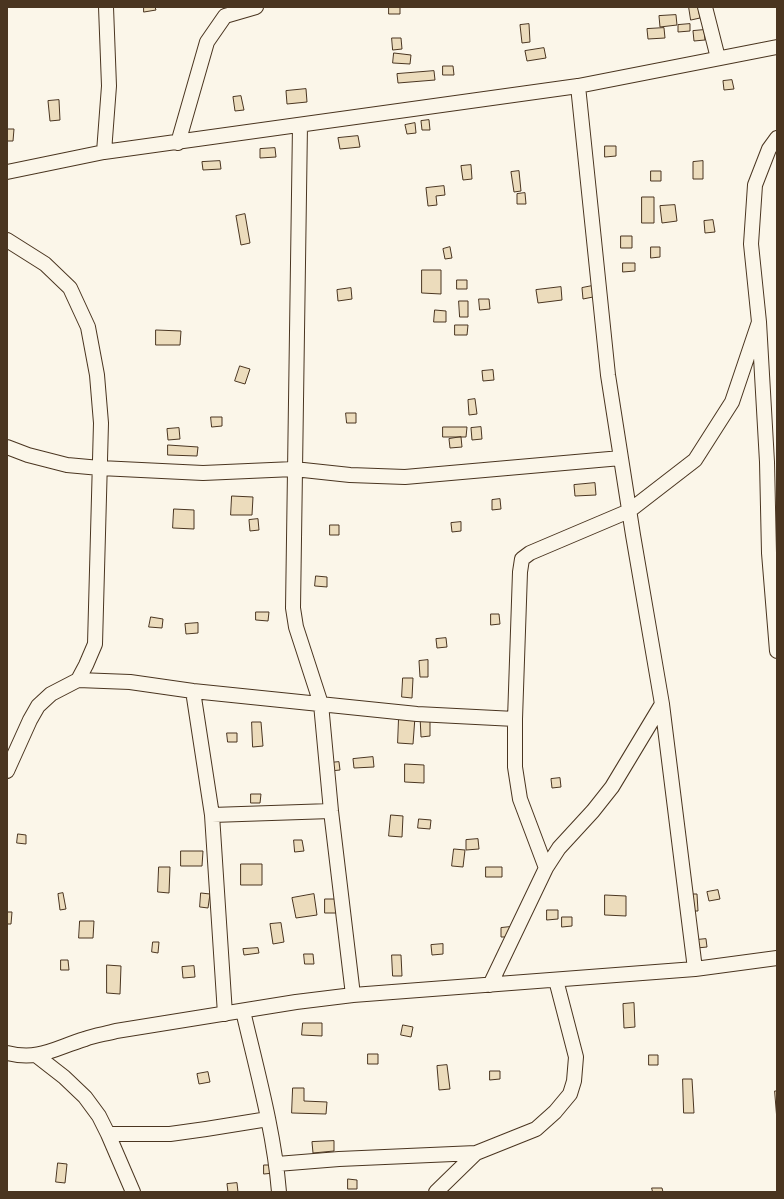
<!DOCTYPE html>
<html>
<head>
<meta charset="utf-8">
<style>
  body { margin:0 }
  #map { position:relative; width:784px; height:1199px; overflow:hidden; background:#fbf6e9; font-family:Bitter,serif }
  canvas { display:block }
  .frame { position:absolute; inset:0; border:8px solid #4a3520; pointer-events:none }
</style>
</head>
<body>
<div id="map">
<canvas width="784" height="1199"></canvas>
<div class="frame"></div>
</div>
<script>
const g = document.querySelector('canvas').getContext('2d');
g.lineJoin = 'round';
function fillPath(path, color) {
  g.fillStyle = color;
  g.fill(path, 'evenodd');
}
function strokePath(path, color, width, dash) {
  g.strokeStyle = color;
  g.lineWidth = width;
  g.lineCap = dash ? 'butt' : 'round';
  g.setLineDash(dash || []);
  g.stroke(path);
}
const building = new Path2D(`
  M 144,7 L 155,7 L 156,10 L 144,12 Z
  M 389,7 L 400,7 L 400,14 L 389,14 Z
  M 689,7 L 698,7 L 700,18 L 691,20 Z
  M 676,15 L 677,25 L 660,27 L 659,16 Z
  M 529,24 L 530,42 L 522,43 L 520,25 Z
  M 690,24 L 690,31 L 678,32 L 678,25 Z
  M 664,28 L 665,38 L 648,39 L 647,29 Z
  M 704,30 L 705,40 L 694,41 L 693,31 Z
  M 392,38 L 401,38 L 402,49 L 393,50 Z
  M 544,48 L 546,58 L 527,61 L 525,51 Z
  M 394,53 L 411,55 L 410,64 L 393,63 Z
  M 443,66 L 453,66 L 454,75 L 443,75 Z
  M 434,71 L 435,80 L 398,83 L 397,74 Z
  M 732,80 L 734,89 L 724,90 L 723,81 Z
  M 306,89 L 307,102 L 287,104 L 286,91 Z
  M 241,96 L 244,110 L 235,111 L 233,97 Z
  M 59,100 L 60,120 L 50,121 L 48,101 Z
  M 429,120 L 430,130 L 422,130 L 421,121 Z
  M 415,123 L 416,133 L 407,134 L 405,125 Z
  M 7,129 L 14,129 L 13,141 L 7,141 Z
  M 358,136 L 360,147 L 340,149 L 338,138 Z
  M 605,146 L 616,146 L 616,156 L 605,157 Z
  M 275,148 L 276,157 L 260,158 L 260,149 Z
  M 220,161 L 221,169 L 203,170 L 202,162 Z
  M 703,161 L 703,179 L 693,179 L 693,162 Z
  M 471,165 L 472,179 L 463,180 L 461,166 Z
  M 519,171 L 521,191 L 514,192 L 511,172 Z
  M 651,171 L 661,171 L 661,181 L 651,181 Z
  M 444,186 L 445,195 L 436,196 L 437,205 L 428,206 L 426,188 Z
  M 525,193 L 526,204 L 517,204 L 517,194 Z
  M 642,197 L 654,197 L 654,223 L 642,223 Z
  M 675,205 L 677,221 L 662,223 L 660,206 Z
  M 245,214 L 250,243 L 241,245 L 236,216 Z
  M 713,220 L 715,232 L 705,233 L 704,221 Z
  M 621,236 L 632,236 L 632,248 L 621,248 Z
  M 450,247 L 452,258 L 445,259 L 443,249 Z
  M 651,247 L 660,247 L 660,257 L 651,258 Z
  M 623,263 L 635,263 L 635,271 L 623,272 Z
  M 422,270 L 441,270 L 441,294 L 422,293 Z
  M 457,280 L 467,280 L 467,289 L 457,289 Z
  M 592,286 L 593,297 L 583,299 L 582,288 Z
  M 561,287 L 562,300 L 538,303 L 536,290 Z
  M 351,288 L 352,299 L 338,301 L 337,290 Z
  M 479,299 L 489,299 L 490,309 L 480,310 Z
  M 459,301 L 468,301 L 468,317 L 460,317 Z
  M 435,310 L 446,311 L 446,322 L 434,322 Z
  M 455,325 L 468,325 L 467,335 L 455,335 Z
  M 156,330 L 181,331 L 180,345 L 156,345 Z
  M 240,366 L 250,369 L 245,384 L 235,381 Z
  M 493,370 L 494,380 L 483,381 L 482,371 Z
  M 475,399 L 477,414 L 469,415 L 468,400 Z
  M 346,413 L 356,413 L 356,423 L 347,423 Z
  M 211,417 L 222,417 L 222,426 L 212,427 Z
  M 443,427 L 467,427 L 466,437 L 443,437 Z
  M 481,427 L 482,439 L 472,440 L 471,428 Z
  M 179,428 L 180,439 L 168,440 L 167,429 Z
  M 461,437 L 462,447 L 450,448 L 449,439 Z
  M 168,445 L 198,447 L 197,456 L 168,455 Z
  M 595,483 L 596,495 L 575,496 L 574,485 Z
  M 232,496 L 253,497 L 252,515 L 231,515 Z
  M 500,499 L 501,509 L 492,510 L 492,500 Z
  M 174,509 L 194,510 L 194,529 L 173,528 Z
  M 258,519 L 259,530 L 250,531 L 249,520 Z
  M 461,522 L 461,531 L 452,532 L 451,523 Z
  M 330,525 L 339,525 L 339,535 L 330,535 Z
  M 316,576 L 327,577 L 327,587 L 315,586 Z
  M 256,612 L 269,612 L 268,621 L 256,620 Z
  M 491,614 L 499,614 L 500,624 L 491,625 Z
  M 151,617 L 163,619 L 162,628 L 149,627 Z
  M 198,623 L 198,633 L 186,634 L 185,624 Z
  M 446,638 L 447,647 L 437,648 L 436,639 Z
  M 428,660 L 428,677 L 420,677 L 419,661 Z
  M 403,678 L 413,678 L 412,698 L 402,697 Z
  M 430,715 L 430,736 L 421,737 L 420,716 Z
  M 399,717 L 415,717 L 413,744 L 398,743 Z
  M 252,722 L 261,722 L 263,746 L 253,747 Z
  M 227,733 L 237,733 L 237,742 L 228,742 Z
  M 373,757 L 374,767 L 354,768 L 353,759 Z
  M 339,762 L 340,770 L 330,771 L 329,763 Z
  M 405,764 L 424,765 L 424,783 L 405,782 Z
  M 560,778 L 561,787 L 552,788 L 551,779 Z
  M 251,794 L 261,794 L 260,803 L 251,803 Z
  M 391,815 L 403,816 L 402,837 L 389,836 Z
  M 419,819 L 431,820 L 430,829 L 418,828 Z
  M 18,834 L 26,835 L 26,844 L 17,843 Z
  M 478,839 L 479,849 L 466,850 L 466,840 Z
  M 294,840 L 302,840 L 304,851 L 295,852 Z
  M 454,849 L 465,850 L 463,867 L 452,866 Z
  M 181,851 L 203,851 L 202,866 L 181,866 Z
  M 241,864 L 262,864 L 262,885 L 241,885 Z
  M 159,867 L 170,867 L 169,893 L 158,892 Z
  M 486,867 L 502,867 L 502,877 L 486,877 Z
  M 718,890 L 720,899 L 709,901 L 707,892 Z
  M 63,893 L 66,909 L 60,910 L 58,894 Z
  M 201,893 L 210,894 L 208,908 L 200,907 Z
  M 314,894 L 317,915 L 296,918 L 292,898 Z
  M 690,894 L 697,894 L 698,911 L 691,911 Z
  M 605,895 L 626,896 L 626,916 L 605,915 Z
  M 325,899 L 337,899 L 338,913 L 325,913 Z
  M 547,910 L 558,910 L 558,919 L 547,920 Z
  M 7,912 L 12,912 L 11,924 L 7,924 Z
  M 562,917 L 572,917 L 572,926 L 562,927 Z
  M 80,921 L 94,921 L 93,938 L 79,938 Z
  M 281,923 L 284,942 L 273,944 L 270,924 Z
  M 510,927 L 510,937 L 501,937 L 501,928 Z
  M 706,939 L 707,947 L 697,948 L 696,940 Z
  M 153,942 L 159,942 L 158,953 L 152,952 Z
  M 443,944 L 443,954 L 432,955 L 431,945 Z
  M 258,948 L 259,953 L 244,955 L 243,949 Z
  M 304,954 L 313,954 L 314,964 L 305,964 Z
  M 392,955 L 401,955 L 402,976 L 393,976 Z
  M 61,960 L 68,960 L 69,970 L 61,970 Z
  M 107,965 L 121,966 L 120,994 L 107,993 Z
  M 194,966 L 195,977 L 183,978 L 182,967 Z
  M 634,1003 L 635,1027 L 624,1028 L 623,1004 Z
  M 303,1023 L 322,1023 L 322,1036 L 302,1035 Z
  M 403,1025 L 413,1027 L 411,1037 L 401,1035 Z
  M 368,1054 L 378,1054 L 378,1064 L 368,1064 Z
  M 649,1055 L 658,1055 L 658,1065 L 649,1065 Z
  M 447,1065 L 450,1089 L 439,1090 L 437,1066 Z
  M 490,1071 L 500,1071 L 500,1079 L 490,1080 Z
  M 208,1072 L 210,1082 L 199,1084 L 197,1074 Z
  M 683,1079 L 692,1079 L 694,1113 L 684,1113 Z
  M 293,1088 L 304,1088 L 304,1101 L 327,1102 L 326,1114 L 292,1113 Z
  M 775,1091 L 777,1091 L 777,1120 Z
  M 334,1141 L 334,1151 L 313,1153 L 312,1142 Z
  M 58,1163 L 67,1164 L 65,1183 L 56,1182 Z
  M 264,1165 L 273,1165 L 274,1173 L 264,1174 Z
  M 348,1179 L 357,1180 L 357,1189 L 348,1189 Z
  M 237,1183 L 238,1192 L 228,1192 L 227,1184 Z
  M 652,1188 L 662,1188 L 663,1192 L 653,1192 Z`);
fillPath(building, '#ecdcbc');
strokePath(building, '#4a3520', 1);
const minor = new Path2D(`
  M 705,7 L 718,58
  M 578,86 L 608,375 L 633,535 L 662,704 L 695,969
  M 300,125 L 293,608 L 296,627 L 321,704 L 331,811 L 353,995
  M 777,138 L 769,149 L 755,185 L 751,244 L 759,322 L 767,462 L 769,553 L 777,651
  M 178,143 L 207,42 L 225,16 L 256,7
  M 104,152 L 109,86 L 106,7
  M 7,172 L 104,152 L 578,86 L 777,47
  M 7,240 L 45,264 L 70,288 L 88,327 L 97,375 L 101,423 L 95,644 L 86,665 L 78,680 L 51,694 L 38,706 L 30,720 L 7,771
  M 7,447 L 28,455 L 67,465 L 100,468 L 203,473 L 294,469 L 350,475 L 405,477 L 621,458
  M 78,680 L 130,682 L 193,691 L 417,714 L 515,719
  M 193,691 L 212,815 L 225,1014
  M 212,815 L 331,811
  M 546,868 L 520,799 L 515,767 L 515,719 L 520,572 L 522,559 L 530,553 L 629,511 L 695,460 L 732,402 L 759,322
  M 490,985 L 546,868 L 559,848 L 593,811 L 612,787 L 662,704
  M 243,1011 C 257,1071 274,1131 279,1192
  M 7,1053 C 39,1061 55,1048 85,1039 C 95,1035 106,1034 116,1031 L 296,1002 L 353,995 L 695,969 L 777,958
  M 37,1056 L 64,1077 L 85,1097 L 99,1116 L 108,1134 L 133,1192
  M 108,1134 L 170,1134 L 206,1129 L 268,1119
  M 277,1164 L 339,1159 L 476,1153 L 536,1129 L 555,1112 L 570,1094 L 574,1081 L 576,1057 L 556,980
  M 436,1192 L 476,1153`);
strokePath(minor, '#4a3520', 16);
strokePath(minor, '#fbf6e9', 14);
</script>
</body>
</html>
